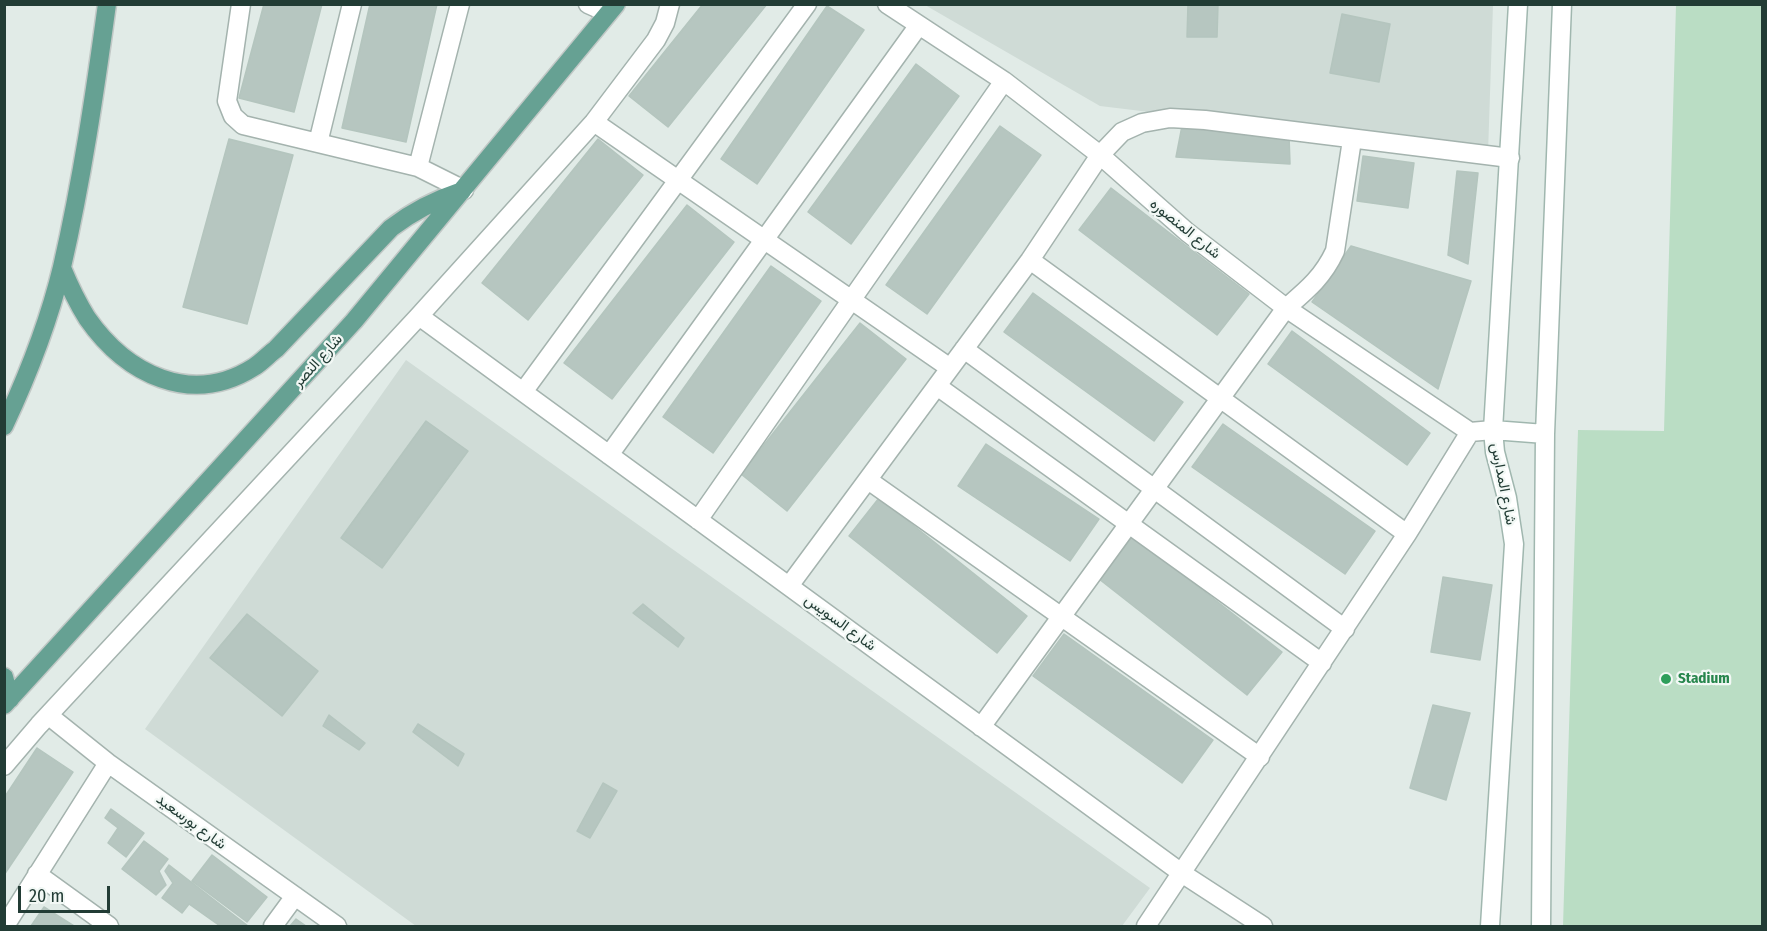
<!DOCTYPE html>
<html>
<head>
<meta charset="utf-8">
<style>
  body { margin:0 }
  #map { position:relative; width:1767px; height:931px; overflow:hidden; background:#e1ebe7; font-family:"Fira Sans Condensed",sans-serif }
  canvas { display:block }
  .frame { position:absolute; inset:0; border:6px solid #223c35; pointer-events:none }
  .scale { position:absolute; left:18px; top:886px; width:92px; height:27px; box-sizing:border-box; border:3px solid #223c35; border-top:0; padding-left:8px; font-size:18px; line-height:21px; white-space:nowrap; color:#223c35; -webkit-text-stroke:4px #f2f8f5; paint-order:stroke }
</style>
</head>
<body>
<div id="map">
<canvas width="1767" height="931"></canvas>
<div class="frame"></div>
<div class="scale">20 m</div>
</div>
<script>
const g = document.querySelector('canvas').getContext('2d');
g.lineJoin = 'round';
function fillPath(path, color) {
  g.fillStyle = color;
  g.fill(path, 'evenodd');
}
function strokePath(path, color, width, dash) {
  g.strokeStyle = color;
  g.lineWidth = width;
  g.lineCap = dash ? 'butt' : 'round';
  g.setLineDash(dash || []);
  g.stroke(path);
}
function write(font, color, halo, rows, align = 'center') {
  g.font = font + ' "Fira Sans Condensed",Vazirmatn,sans-serif';
  g.lineWidth = 4.5;
  g.setLineDash([]);
  g.textBaseline = 'middle';
  g.strokeStyle = halo;
  g.fillStyle = color;
  for (const [text, x, y, turn = 0] of rows) {
    g.save();
    g.translate(x, y);
    g.rotate((+turn || 0) * Math.PI / 180);
    g.textAlign = isNaN(turn) ? turn : align;
    if (halo) g.strokeText(text, 0, 0);
    g.fillText(text, 0, 0);
    g.restore();
  }
}
fillPath(new Path2D(`
  M 925,5 L 1493,5 L 1488,153 L 1100,106 Z
  M 406,360 L 1150,888 L 1122,926 L 416,926 L 145,729 Z`), '#cfdbd6');
fillPath(new Path2D(`
  M 1676,5 L 1762,5 L 1762,926 L 1563,926 L 1578,430 L 1664,431 Z`), '#baddc4');
const building = new Path2D(`
  M 264,4 L 322,4 L 294,112 L 239,98 Z
  M 370,4 L 437,4 L 406,142 L 342,128 Z
  M 703,4 L 767,4 L 668,127 L 629,96 Z
  M 1188,4 L 1218,4 L 1217,37 L 1187,37 Z
  M 827,6 L 864,30 L 757,184 L 721,159 Z
  M 1342,14 L 1390,24 L 1379,82 L 1330,73 Z
  M 916,64 L 959,96 L 851,244 L 808,212 Z
  M 1000,126 L 1041,155 L 927,314 L 886,285 Z
  M 1182,126 L 1289,136 L 1290,164 L 1176,157 Z
  M 229,139 L 293,155 L 247,324 L 183,307 Z
  M 598,139 L 643,175 L 528,320 L 482,283 Z
  M 1363,156 L 1414,163 L 1408,208 L 1357,201 Z
  M 1457,171 L 1478,173 L 1468,264 L 1448,255 Z
  M 1111,188 L 1249,294 L 1217,335 L 1079,230 Z
  M 687,205 L 734,242 L 612,399 L 564,363 Z
  M 1351,246 L 1471,281 L 1438,389 L 1312,302 Z
  M 771,266 L 821,301 L 713,453 L 663,417 Z
  M 1033,293 L 1183,402 L 1154,441 L 1004,332 Z
  M 860,323 L 906,359 L 787,511 L 741,474 Z
  M 1292,331 L 1430,433 L 1407,465 L 1268,364 Z
  M 426,421 L 468,451 L 382,568 L 341,538 Z
  M 1223,424 L 1375,531 L 1345,574 L 1192,467 Z
  M 986,444 L 1099,519 L 1070,561 L 958,486 Z
  M 879,498 L 1027,616 L 997,653 L 849,536 Z
  M 1133,536 L 1282,652 L 1247,695 L 1099,579 Z
  M 1443,577 L 1492,585 L 1480,660 L 1431,652 Z
  M 643,604 L 684,638 L 678,647 L 633,613 Z
  M 247,614 L 318,671 L 282,716 L 210,658 Z
  M 1064,634 L 1213,740 L 1182,783 L 1033,676 Z
  M 1433,705 L 1470,713 L 1446,800 L 1410,788 Z
  M 329,715 L 365,743 L 359,750 L 323,726 Z
  M 418,724 L 464,754 L 458,766 L 413,732 Z
  M 37,748 L 73,772 L 4,875 L 4,798 Z
  M 603,783 L 617,791 L 590,838 L 577,831 Z
  M 111,809 L 144,833 L 126,857 L 108,843 L 118,828 L 105,818 Z
  M 144,841 L 168,859 L 159,871 L 166,885 L 156,895 L 122,869 Z
  M 212,855 L 267,897 L 247,922 L 192,881 Z
  M 169,865 L 248,926 L 220,926 L 189,904 L 182,913 L 162,898 L 173,883 L 165,871 Z
  M 44,907 L 74,926 L 31,926 Z
  M 296,919 L 306,926 L 290,926 Z`);
fillPath(building, '#b6c6c0');
strokePath(building, '#b4c5be', 1.5);
const street = new Path2D(`
  M 241,4 L 227,101 L 233,116 L 243,125 L 418,167 L 464,190
  M 588,4 L 608,13
  M 887,4 L 1004,81 L 1100,155 L 1187,232 L 1286,308 L 1470,432 L 1493,430
  M 594,122 L 950,368
  M 318,143 L 352,4
  M 418,167 L 460,4
  M 1030,260 L 1407,534
  M 419,316 L 1183,874 L 1263,926
  M 964,349 L 1345,629
  M 937,386 L 1322,663
  M 523,392 L 807,4
  M 609,455 L 919,25
  M 868,480 L 1260,757
  M 698,520 L 1004,81
  M 789,586 L 1030,260 L 1100,155 L 1122,132 L 1142,123 L 1170,118 L 1205,120 L 1510,158
  M 48,715 L 108,763 L 337,926
  M 981,727 L 1286,308 C 1307,290 1323,277 1335,251 L 1352,140
  M 4,766 L 39,725 L 419,316 L 594,122 L 656,40 L 665,23 L 670,4
  M 37,874 L 109,926
  M 5,926 L 108,763
  M 273,926 L 295,896
  M 1146,926 L 1407,534 L 1470,432`);
const secondary = new Path2D(`
  M 1493,430 L 1545,434
  M 1490,926 L 1514,544 L 1507,498 L 1495,452 L 1493,430 L 1518,4
  M 1541,926 L 1545,434 L 1562,4`);
const primary = new Path2D(`
  M 62,268 C 69,285 77,302 87,318 C 126,374 191,407 254,367 C 262,362 269,354 276,349 L 391,228 C 413,211 435,200 462,191
  M 4,426 C 28,375 49,321 62,267 C 82,180 95,92 107,4
  M 4,677 L 10,699
  M 4,705 L 354,321 L 616,4`);
strokePath(street, '#a4b3ae', 21);
strokePath(secondary, '#a0b7af', 21);
strokePath(primary, '#c1c8c6', 21);
strokePath(street, '#fff', 18);
strokePath(secondary, '#fff', 18);
strokePath(primary, '#66a193', 18);
for (const [x, y, r, color] of [
  [1666,679,6,"#2e9e5b"]
]) {
  const dot = new Path2D();
  dot.arc(x, y, r, 0, 2 * Math.PI);
  g.fillStyle = color;
  g.fill(dot);
  strokePath(dot, '#f2f8f5', 2);
}
write('15px', '#223c35', '#f2f8f5', [
  ["شارع المنصوره",1185,229,39],
  ["شارع النصر",318,361,-48],
  ["شارع المدارس",1503,484,79],
  ["شارع السويس",840,623,36],
  ["شارع بورسعيد",191,822,36]
]);
write('bold 15px', '#27864d', '#f2f8f5', [
  ["Stadium",1678,679]
], 'left');
</script>
</body>
</html>
